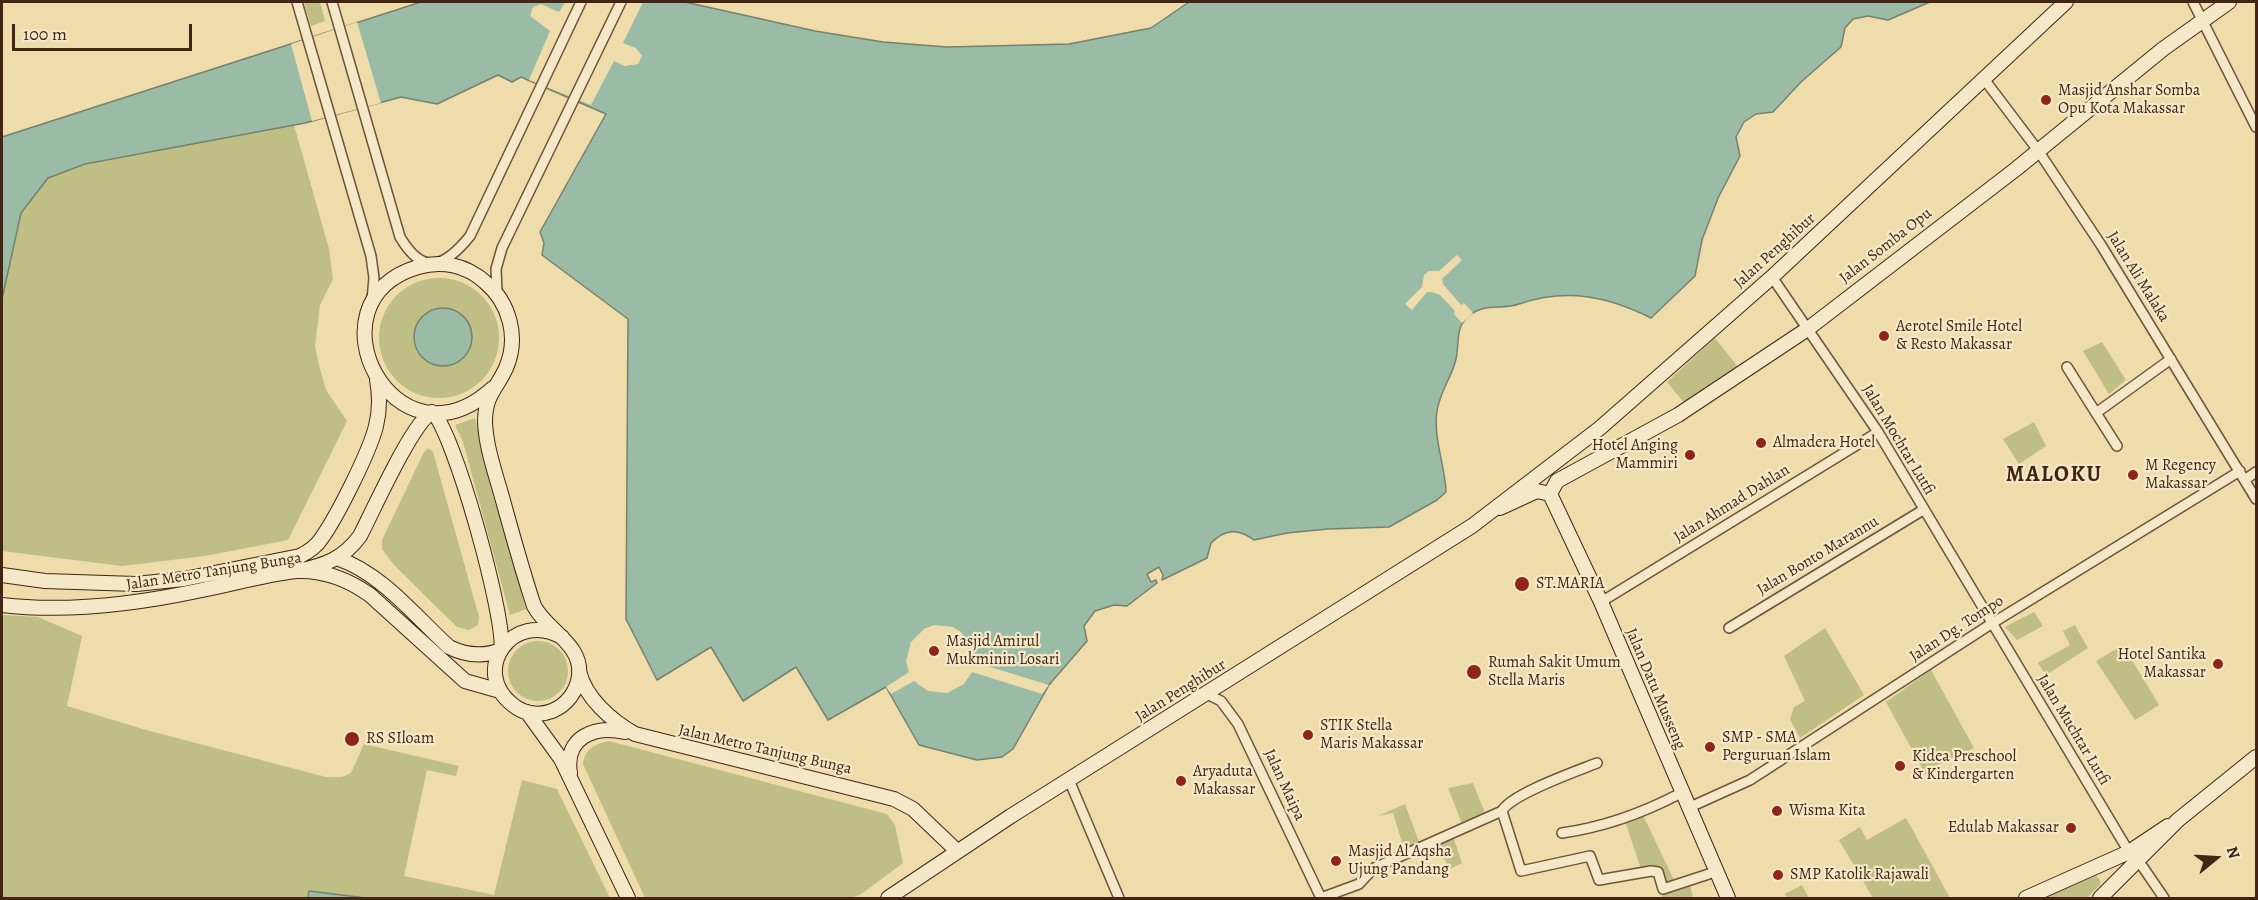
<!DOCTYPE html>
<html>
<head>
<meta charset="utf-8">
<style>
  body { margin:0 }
  #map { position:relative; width:2258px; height:900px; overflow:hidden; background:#eedcab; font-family:Alegreya,serif }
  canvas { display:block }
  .frame { position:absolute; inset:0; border:3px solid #422515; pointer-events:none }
  .north { position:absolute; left:2186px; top:828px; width:60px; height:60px; -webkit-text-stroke:4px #f4e8c8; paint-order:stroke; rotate:72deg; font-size:16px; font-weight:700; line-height:24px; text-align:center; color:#422515 }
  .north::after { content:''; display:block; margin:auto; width:21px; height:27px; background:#422515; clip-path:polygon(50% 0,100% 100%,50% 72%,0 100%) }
  .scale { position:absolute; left:12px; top:24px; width:180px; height:27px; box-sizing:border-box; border:3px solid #422515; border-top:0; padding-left:8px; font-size:18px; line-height:21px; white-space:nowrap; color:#422515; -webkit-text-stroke:4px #f4e8c8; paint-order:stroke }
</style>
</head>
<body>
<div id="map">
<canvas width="2258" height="900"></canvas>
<div class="frame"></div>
<div class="north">N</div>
<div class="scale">100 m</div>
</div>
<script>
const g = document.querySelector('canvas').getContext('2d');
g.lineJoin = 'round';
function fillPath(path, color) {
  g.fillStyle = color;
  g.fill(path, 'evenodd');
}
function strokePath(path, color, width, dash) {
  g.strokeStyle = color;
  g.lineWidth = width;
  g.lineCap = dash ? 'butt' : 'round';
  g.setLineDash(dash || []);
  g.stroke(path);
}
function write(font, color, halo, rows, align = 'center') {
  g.font = font + ' Alegreya,serif';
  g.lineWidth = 4.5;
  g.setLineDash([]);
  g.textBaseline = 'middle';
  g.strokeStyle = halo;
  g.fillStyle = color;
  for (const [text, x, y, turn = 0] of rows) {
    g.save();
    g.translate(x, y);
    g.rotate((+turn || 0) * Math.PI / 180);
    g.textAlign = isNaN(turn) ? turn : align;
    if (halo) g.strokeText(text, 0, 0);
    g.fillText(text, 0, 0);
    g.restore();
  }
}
fillPath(new Path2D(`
  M 304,2 L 320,2 L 325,21 L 311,26 Z
  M 294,125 L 329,249 L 333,279 L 320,305 L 315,346 L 319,365 L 326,390 L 347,421 L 288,540 L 205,556 L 122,566 L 2,551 L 2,299 L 21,213 L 48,178 L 85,164 Z
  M379 338a60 60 0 1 1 120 0a60 60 0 1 1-120 0Z
  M 1715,338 L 1737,366 L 1728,376 L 1686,405 L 1667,382 Z
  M 2102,342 L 2126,380 L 2109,394 L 2083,351 Z
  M 475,418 L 493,495 L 526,609 L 510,615 L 463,442 L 455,425 Z
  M 2034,422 L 2046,446 L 2019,464 L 2003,439 Z
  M 428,448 L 433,452 L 479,617 L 478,625 L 469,630 L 457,627 L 394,565 L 382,549 L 382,540 L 424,452 Z
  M 2034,612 L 2043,626 L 2017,640 L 2005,627 Z
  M 2,615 L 38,617 L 82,636 L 67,706 L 146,730 L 326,777 L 342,777 L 351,773 L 364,744 L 459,766 L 456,776 L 427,770 L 404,876 L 494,895 L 522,780 L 557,789 L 610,898 L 366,898 L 309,891 L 308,898 L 2,898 Z
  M 2075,625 L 2088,648 L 2046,675 L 2038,663 L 2070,645 L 2063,631 Z
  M 1825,628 L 1864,695 L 1800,738 L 1790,719 L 1794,707 L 1805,701 L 1784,656 Z
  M508 671a30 30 0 1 1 60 0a30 30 0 1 1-60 0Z
  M 2123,645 L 2159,705 L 2135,720 L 2096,661 Z
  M 1931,670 L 1974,748 L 1927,770 L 1931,778 L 1928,779 L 1886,702 Z
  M 609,741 L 887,814 L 895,825 L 903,863 L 860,895 L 850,898 L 645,898 L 583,764 C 585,749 594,744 609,741 Z
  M 1473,783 L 1485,813 L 1463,826 L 1448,788 Z
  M 1405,804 L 1419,842 L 1404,849 L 1393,813 L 1378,816 Z
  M 1642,813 L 1675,882 L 1704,870 L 1710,878 L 1690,885 L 1693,898 L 1663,898 L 1654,874 L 1643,875 L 1623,815 Z
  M 1906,818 L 1950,898 L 1873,898 L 1839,840 L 1860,827 L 1867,840 Z
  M 1453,836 L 1462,863 L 1450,869 L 1438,848 L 1428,851 L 1427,847 Z
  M 2096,876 L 2100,880 L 2100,885 L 2087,898 L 2046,898 Z
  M 1802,885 L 1809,898 L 1787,898 L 1785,894 Z`), '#bfbe84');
const water = new Path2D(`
  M 421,2 L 685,2 L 815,31 L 883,42 L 947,47 L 1069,44 L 1151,28 L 1189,2 L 1930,2 L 1888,20 L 1868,16 L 1853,19 L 1845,28 L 1841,47 L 1801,82 L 1773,112 L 1756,114 L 1744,122 L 1736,137 L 1740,156 L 1718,198 L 1702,240 L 1695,276 L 1651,318 C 1607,296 1567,288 1519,304 C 1503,310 1486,303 1471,314 C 1454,327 1460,341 1456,359 C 1452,377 1440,391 1437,411 C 1433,439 1445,464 1446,492 L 1437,500 L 1389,527 L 1328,529 L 1287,533 L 1254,540 C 1238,528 1225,529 1211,543 L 1207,558 L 1162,580 L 1163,575 L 1159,567 L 1147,574 L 1151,582 L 1156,580 L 1157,583 L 1127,606 L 1114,605 L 1095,611 L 1084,626 L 1087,641 L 1049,685 L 1013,749 L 1002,757 L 977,760 L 919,745 L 886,687 L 828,720 L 796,667 L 743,701 L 711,647 L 657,680 L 626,619 L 628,319 L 542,255 L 544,243 L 540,232 L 606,114 L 521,77 L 512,82 L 498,75 L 437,104 L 401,97 L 305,123 L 85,164 L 48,178 L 21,213 L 2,299 L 2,137 Z
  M414 337a29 29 0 1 1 58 0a29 29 0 1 1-58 0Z
  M 309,891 L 366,898 L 308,898 Z`);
fillPath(water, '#9abca6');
strokePath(water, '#77806c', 1.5);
fillPath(new Path2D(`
  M 565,2 L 643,2 L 623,43 L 636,48 L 642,56 L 638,64 L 625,66 L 614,61 L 591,105 L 529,80 L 550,31 L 530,16 L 533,7 L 541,4 L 559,12 Z
  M 357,22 L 381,103 L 312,121 L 291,44 Z
  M 1457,255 L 1462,260 L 1442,279 L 1443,284 L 1461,305 L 1464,303 L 1473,313 L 1462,323 L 1454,314 L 1455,311 L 1440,295 L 1432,292 L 1427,292 L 1412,310 L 1405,304 L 1422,287 L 1424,275 L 1429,271 L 1439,271 Z
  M 934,625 L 953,627 L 961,632 L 973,648 L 974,662 L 1049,685 L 1042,694 L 972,672 L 964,684 L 947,693 L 928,691 L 914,681 L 891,694 L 886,687 L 909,672 L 906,661 L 911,642 L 924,629 Z`), '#eedcab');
const street = new Path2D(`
  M 297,2 L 371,256 L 374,278 L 372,300
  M 332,2 L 400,237 C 423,276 444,268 470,236 L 581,2
  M 2193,2 L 2256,127
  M 1984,79 L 2037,149 L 2101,245 L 2256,499
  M 1772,277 L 1878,432 L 2129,852
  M 497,292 L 496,269 L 502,248 L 621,2
  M 2067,367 L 2096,413 L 2171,359
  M 2096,413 L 2117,446
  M 2246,479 L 2256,472
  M 1601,602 L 1878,432
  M 1729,628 L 1923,510
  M 1207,694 L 1221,701 L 1238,724 L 1321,898
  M 1069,780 L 1119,898
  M 1688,808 L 1750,780 L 1991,624 L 2240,471
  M 1502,811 C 1511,794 1577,771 1597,763
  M 1562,833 C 1605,827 1643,813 1681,793
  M 2138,860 L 2164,898
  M 1321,898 L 1359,884 L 1374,868 L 1502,811 L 1521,871 L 1590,856 L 1599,880 L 1651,871 L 1658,872 L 1663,889 L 1715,872`);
const secondary = new Path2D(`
  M 493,388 C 395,478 303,301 418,267 C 442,260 466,265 485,282 C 510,303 519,338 506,368 C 496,390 485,395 485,422 C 486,447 495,472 502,497 C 512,533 522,570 534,606 C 547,631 583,644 579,676 C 577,691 567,705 552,711 C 539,716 524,714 513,705 C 469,671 513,609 562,637
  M 1550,494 L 1557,481 L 1678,415 L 1809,328 L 2016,169 L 2163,49 L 2229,2
  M 1550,494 L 1601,602 L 1728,898
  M 1500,508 L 1537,491 L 1550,494
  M 298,571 C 325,565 343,559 360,536 C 373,511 412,423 432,412 C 453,427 507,622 501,650 C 483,657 465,655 449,647 C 415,616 382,574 339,559
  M 2,575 L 45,581 L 136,584 L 184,579 L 300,556 C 308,552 316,547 321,539 C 337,517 370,451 376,426 C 380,410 380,396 377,380
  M 2,605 C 69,613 137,604 202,590 C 233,584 266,574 297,571 C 324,570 349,580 370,595 L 465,681 L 500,691
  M 579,671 C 585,698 612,721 635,734 L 894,799 L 913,809 L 957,851
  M 527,712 L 561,759 L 628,898
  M 570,773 C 564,737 595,725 625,732
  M 888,898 L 1011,816 L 1472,526 L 1600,428 L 1772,277 L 2066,2
  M 2026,898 L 2129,852 L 2168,826
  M 2100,898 L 2178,820 L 2256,757`);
strokePath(street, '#6d533a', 12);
strokePath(secondary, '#422515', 16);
strokePath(street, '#f4e8c8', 9);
strokePath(secondary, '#f4e8c8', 14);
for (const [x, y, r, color] of [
  [2046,100,6,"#8f2418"],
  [1884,336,6,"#8f2418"],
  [1761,443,6,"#8f2418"],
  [1690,455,6,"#8f2418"],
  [2133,475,6,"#8f2418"],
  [1522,584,8,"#8f2418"],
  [934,651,6,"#8f2418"],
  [2218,664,6,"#8f2418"],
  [1474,672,8,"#8f2418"],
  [1308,735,6,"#8f2418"],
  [352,739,8,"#8f2418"],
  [1710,747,6,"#8f2418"],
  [1900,766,6,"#8f2418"],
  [1181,781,6,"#8f2418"],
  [1777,811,6,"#8f2418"],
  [2071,828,6,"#8f2418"],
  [1336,861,6,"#8f2418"],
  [1778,875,6,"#8f2418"]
]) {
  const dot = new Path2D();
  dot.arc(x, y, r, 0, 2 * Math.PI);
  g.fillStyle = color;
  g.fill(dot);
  strokePath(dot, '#f4e8c8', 2);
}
write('16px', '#422515', '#f4e8c8', [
  ["Masjid Anshar Somba",2058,91],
  ["Opu Kota Makassar",2058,109],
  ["Aerotel Smile Hotel",1896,327],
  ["& Resto Makassar",1896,345],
  ["Almadera Hotel",1773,443],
  ["Hotel Anging",1678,446,"right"],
  ["Mammiri",1678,464,"right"],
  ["M Regency",2145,466],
  ["Makassar",2145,484],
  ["ST.MARIA",1536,584],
  ["Masjid Amirul",946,642],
  ["Mukminin Losari",946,660],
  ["Hotel Santika",2206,655,"right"],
  ["Makassar",2206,673,"right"],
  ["Rumah Sakit Umum",1488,663],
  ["Stella Maris",1488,681],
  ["STIK Stella",1320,726],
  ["Maris Makassar",1320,744],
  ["SMP - SMA",1722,738],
  ["Perguruan Islam",1722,756],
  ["RS SIloam",366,739],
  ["Kidea Preschool",1912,757],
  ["& Kindergarten",1912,775],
  ["Aryaduta",1193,772],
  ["Makassar",1193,790],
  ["Wisma Kita",1789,811],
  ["Edulab Makassar",2059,828,"right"],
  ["Masjid Al Aqsha",1348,852],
  ["Ujung Pandang",1348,870],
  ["SMP Katolik Rajawali",1790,875]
], 'left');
write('16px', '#422515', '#f4e8c8', [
  ["Jalan Somba Opu",1886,246,-38],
  ["Jalan Penghibur",1775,251,-42],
  ["Jalan Ali Malaka",2138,277,58],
  ["Jalan Mochtar Lutfi",1898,440,59],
  ["Jalan Ahmad Dahlan",1732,504,-32],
  ["Jalan Bonto Marannu",1818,556,-31],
  ["Jalan Metro Tanjung Bunga",214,572,-9],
  ["Jalan Dg. Tompo",1957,629,-33],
  ["Jalan Datu Musseng",1655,689,67],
  ["Jalan Penghibur",1181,691,-32],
  ["Jalan Muchtar Lutfi",2073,730,59],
  ["Jalan Metro Tanjung Bunga",765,750,13],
  ["Jalan Maipa",1284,785,65]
]);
g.letterSpacing = '1.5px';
write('bold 22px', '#422515', '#f4e8c8', [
  ["MALOKU",2054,476]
]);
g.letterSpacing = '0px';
</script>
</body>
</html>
